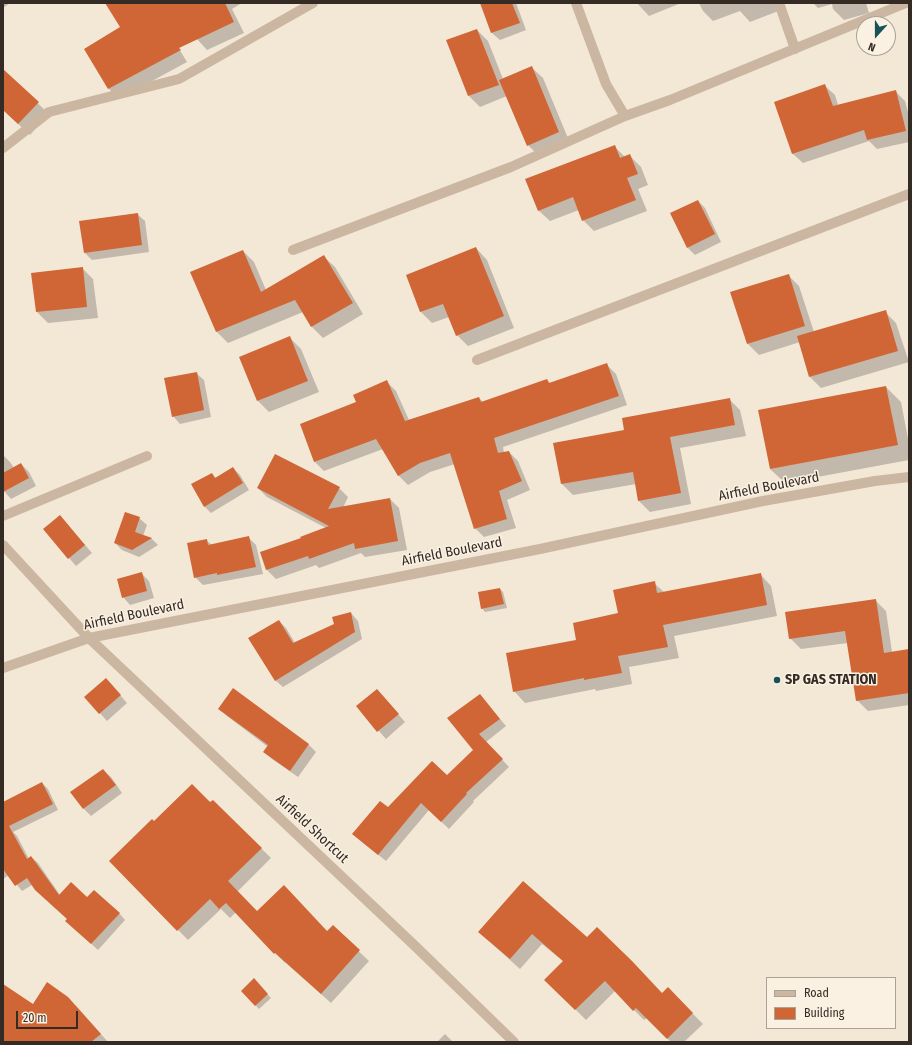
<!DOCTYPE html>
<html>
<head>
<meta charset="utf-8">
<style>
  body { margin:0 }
  #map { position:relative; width:912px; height:1045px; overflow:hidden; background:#f3e7d6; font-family:"Fira Sans Condensed",sans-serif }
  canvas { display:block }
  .frame { position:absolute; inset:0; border:4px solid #352b25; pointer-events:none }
  .legend { position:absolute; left:766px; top:977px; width:130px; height:52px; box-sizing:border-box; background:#faf1e2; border:1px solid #aba296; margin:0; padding:5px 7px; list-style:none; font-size:12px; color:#352b25 }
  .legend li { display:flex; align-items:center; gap:8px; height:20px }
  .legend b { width:20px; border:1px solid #aba296 }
  .north { position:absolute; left:856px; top:16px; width:40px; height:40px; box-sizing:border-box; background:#faf1e2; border:1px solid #aba296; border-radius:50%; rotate:201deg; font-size:11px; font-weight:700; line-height:16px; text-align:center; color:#352b25 }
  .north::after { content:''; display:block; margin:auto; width:14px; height:18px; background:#175159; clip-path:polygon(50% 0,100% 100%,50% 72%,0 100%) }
  .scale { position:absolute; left:16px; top:1011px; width:62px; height:18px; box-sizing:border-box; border:2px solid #352b25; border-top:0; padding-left:5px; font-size:12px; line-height:14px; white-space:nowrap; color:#352b25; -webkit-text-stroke:3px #faf1e2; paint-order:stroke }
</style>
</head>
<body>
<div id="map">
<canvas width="912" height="1045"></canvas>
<div class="frame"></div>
<ul class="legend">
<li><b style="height:5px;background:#cbb7a1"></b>Road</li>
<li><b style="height:11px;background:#d06536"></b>Building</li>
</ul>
<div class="north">N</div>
<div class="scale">20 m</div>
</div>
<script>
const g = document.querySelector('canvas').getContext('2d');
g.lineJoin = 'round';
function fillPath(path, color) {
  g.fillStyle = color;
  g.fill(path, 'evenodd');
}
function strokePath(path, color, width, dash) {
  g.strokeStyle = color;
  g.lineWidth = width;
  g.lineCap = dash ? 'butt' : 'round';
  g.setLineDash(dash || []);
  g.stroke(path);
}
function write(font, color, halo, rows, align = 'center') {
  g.font = font + ' "Fira Sans Condensed",sans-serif';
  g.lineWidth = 3;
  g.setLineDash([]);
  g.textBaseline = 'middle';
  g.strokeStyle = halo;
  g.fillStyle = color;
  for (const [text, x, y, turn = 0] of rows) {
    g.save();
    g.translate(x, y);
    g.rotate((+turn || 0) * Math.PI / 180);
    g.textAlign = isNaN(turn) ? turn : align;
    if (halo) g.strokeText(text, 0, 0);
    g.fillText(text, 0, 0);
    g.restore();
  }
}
fillPath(new Path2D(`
  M 3,3 L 10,3 L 3,8 Z
  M 106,3 L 151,3 L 187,62 L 119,99 L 109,89 L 86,49 L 121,27 Z
  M 179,3 L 242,3 L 232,9 L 244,33 L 207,50 L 197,39 Z
  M 481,3 L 516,3 L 526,30 L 500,40 L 492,33 Z
  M 637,3 L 681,3 L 649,16 Z
  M 699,3 L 779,3 L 781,10 L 750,22 L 740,11 L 713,21 L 703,11 Z
  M 813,3 L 866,3 L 869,13 L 844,20 L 833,9 L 832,4 L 818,8 Z
  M 477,30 L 488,41 L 503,79 L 531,67 L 543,78 L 570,143 L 539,156 L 528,145 L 507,96 L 480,107 L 469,96 L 448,41 Z
  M 3,70 L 49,114 L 30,135 L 3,110 Z
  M 825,86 L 835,95 L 838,105 L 896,92 L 905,101 L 909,116 L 909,142 L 877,149 L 869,141 L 803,163 L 793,154 Z
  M 614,146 L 625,157 L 630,156 L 641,167 L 648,185 L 638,189 L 647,211 L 594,231 L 583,220 L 579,210 L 550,221 L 538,210 Z
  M 698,201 L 705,208 L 721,242 L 695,255 L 688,248 Z
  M 137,214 L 145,221 L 149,252 L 92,260 L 85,253 Z
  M 476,248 L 487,260 L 514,328 L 468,346 L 457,335 L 449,317 L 432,323 L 421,312 L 407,276 Z
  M 243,251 L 254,262 L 266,290 L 323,256 L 335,267 L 363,314 L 323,338 L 312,327 L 303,312 L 228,343 L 217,332 L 191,272 Z
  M 82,268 L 93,279 L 98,318 L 48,323 L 37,312 L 32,274 Z
  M 788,275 L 799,286 L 814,332 L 885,312 L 896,323 L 909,362 L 821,388 L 810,377 L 800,342 L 759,355 L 748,344 L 731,292 Z
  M 290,338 L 301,349 L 319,392 L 269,412 L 258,401 L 241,357 Z
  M 607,365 L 616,374 L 627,405 L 503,447 L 504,453 L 509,452 L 518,461 L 530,490 L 507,500 L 516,528 L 484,537 L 475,528 L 455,464 L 430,472 L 408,485 L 399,476 L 383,449 L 324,471 L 315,462 L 301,424 L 357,403 L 387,382 L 396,391 L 409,420 L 479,398 L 483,402 L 547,380 L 551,384 Z
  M 196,373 L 204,380 L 211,417 L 180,424 L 173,416 Z
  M 886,387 L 901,402 L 909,444 L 909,460 L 785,483 L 770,469 Z
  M 729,399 L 740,410 L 746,436 L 680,448 L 691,504 L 650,512 L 639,501 L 636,484 L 573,495 L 562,484 L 554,444 L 625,431 Z
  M 3,455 L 10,462 L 14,468 L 21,464 L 29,472 L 36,486 L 11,499 L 3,490 Z
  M 233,468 L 240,475 L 249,490 L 211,513 L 204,506 L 211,474 L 216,478 Z
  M 258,488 L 339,488 L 348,497 L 343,508 L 390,499 L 399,508 L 407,550 L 365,557 L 361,553 L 319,568 L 316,565 L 276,579 L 267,570 L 261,553 L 302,539 L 326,528 L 267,497 Z
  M 60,516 L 92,553 L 76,566 L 44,529 Z
  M 139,518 L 147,525 L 143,536 L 151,538 L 158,545 L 139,557 L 122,550 L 115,543 Z
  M 249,538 L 256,545 L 263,574 L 203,585 L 195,577 L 206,540 L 212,545 Z
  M 141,573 L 149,581 L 154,598 L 130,605 L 123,597 Z
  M 760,574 L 771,586 L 777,616 L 674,636 L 679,658 L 629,667 L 632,684 L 596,691 L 595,689 L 525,703 L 514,691 L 619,614 L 654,583 L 665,593 Z
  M 500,589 L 503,592 L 507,608 L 485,612 L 482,608 Z
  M 875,600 L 886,611 L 892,652 L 909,650 L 909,705 L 868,711 L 857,700 L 848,643 L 801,649 L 790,638 Z
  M 351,613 L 358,621 L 362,639 L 283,687 L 275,680 L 279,621 L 286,628 L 295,643 L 335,625 Z
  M 113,687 L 127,703 L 107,721 L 86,698 Z
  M 377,690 L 405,722 L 386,739 L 358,707 Z
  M 480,695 L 506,726 L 486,742 L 509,767 L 473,801 L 474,802 L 449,829 L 429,810 L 386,861 L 361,841 L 388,808 L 447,776 L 474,751 Z
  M 219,708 L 308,744 L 316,752 L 298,777 L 272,759 L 264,752 L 268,747 L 227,716 Z
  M 103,770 L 111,777 L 122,793 L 91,816 L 83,808 Z
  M 42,783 L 48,789 L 58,810 L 13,832 L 17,836 L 29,859 L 31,857 L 38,863 L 60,895 L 87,898 L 119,913 L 125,920 L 98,950 L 73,927 L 68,919 L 32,885 L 22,891 L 9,875 L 3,879 L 3,812 Z
  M 213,801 L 271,858 L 237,892 L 257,912 L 327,932 L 333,927 L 369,961 L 331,1003 L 285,962 L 285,963 L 236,912 L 230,918 L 221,909 L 188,940 L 110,861 L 154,822 L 210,804 Z
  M 524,882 L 587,938 L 663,994 L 668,989 L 703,1024 L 684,1042 L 671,1042 L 647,1018 L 644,1020 L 615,991 L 586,1020 L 556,990 L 564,962 L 542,944 L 520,969 L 479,932 Z
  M 254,980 L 271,998 L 259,1009 L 242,991 Z
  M 3,986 L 33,1005 L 76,1006 L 108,1042 L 3,1042 Z
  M 445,1034 L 453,1042 L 437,1042 Z`), '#0003');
fillPath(new Path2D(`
  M 105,3 L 225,3 L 234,22 L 179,48 L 181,50 L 108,89 L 84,49 L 120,27 Z
  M 480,3 L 512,3 L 520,23 L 491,33 Z
  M 477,29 L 499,85 L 468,96 L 446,40 Z
  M 532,66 L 559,132 L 527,146 L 499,80 Z
  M 3,69 L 39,102 L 18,124 L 3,110 Z
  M 825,84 L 833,106 L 896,90 L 906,131 L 867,140 L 864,130 L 792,154 L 774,102 Z
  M 615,145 L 620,158 L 630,154 L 638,174 L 627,178 L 636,200 L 582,221 L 573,197 L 538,211 L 525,179 Z
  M 698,200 L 715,234 L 687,248 L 670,213 Z
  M 138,213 L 142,245 L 84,253 L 79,221 Z
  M 476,247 L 504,316 L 456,336 L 443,304 L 420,312 L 406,275 Z
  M 243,250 L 261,292 L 324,255 L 353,303 L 311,327 L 295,300 L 216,332 L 190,272 Z
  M 83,267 L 87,307 L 36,312 L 31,273 Z
  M 789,274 L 805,326 L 747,344 L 730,292 Z
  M 886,310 L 898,351 L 809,377 L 797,336 Z
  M 290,336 L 308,381 L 257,401 L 239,357 Z
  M 607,363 L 619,396 L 494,438 L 498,453 L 509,451 L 522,481 L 499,491 L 507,519 L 474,529 L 450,453 L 420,463 L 398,476 L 376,439 L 314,462 L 300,424 L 356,402 L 353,395 L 387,380 L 405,421 L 479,397 L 481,402 L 547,379 L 549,383 Z
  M 197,372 L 204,410 L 172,417 L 164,378 Z
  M 886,386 L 898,445 L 770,469 L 758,410 Z
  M 730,398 L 735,425 L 670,437 L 681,493 L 638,501 L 633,472 L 561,484 L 553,443 L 624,430 L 622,418 Z
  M 275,454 L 340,487 L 328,509 L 390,498 L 398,541 L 355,549 L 354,543 L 309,559 L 308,556 L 266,570 L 260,552 L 301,538 L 300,537 L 329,526 L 257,488 Z
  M 21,463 L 29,478 L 3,492 L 3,473 Z
  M 233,467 L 243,483 L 204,507 L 191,484 L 212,473 L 215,478 Z
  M 125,512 L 140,517 L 135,532 L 152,538 L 132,550 L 114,543 Z
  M 60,515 L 85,545 L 68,559 L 43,529 Z
  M 249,536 L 256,567 L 217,575 L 217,573 L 194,578 L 187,543 L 207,539 L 208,545 Z
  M 142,572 L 147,591 L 122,598 L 117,579 Z
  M 761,573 L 767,605 L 663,625 L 668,647 L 618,656 L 622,673 L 584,680 L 584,678 L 513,692 L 506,653 L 576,640 L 573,623 L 618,613 L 613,590 L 655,581 L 657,593 Z
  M 500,588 L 504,604 L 481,609 L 478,592 Z
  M 876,599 L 884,653 L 909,649 L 909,693 L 856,701 L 845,631 L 789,639 L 785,612 Z
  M 351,612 L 355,632 L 275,681 L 248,638 L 279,620 L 293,643 L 334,624 L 332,617 Z
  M 106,678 L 121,695 L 99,714 L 84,697 Z
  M 233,688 L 309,744 L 290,771 L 263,752 L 268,745 L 218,709 Z
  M 377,689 L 399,714 L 377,732 L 356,706 Z
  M 480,694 L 500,719 L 479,734 L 503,759 L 466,793 L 467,794 L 441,822 L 421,803 L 378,855 L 352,834 L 380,801 L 388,807 L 432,761 L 447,775 L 473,750 L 447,718 Z
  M 103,769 L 116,785 L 83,809 L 70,792 Z
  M 42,782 L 53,804 L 9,826 L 27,859 L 31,856 L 59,895 L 71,882 L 87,897 L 94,890 L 120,913 L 91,944 L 65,921 L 67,919 L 35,890 L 27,878 L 15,886 L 3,869 L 3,802 Z
  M 192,784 L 210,802 L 213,800 L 262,848 L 228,881 L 257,911 L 284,885 L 327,931 L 333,925 L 360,950 L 321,994 L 275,953 L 274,954 L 226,903 L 219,909 L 210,899 L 177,931 L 109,861 L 152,819 L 154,821 Z
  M 523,881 L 587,937 L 597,927 L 632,961 L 662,993 L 668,987 L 693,1013 L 667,1039 L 636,1008 L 633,1011 L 605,981 L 575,1010 L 544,980 L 563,961 L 532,934 L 510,959 L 478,932 Z
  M 254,978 L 268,994 L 255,1006 L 241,991 Z
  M 47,982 L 68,997 L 101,1034 L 91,1042 L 3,1042 L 3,984 L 33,1004 Z`), '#d06536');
strokePath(new Path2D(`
  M 576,3 L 606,84 L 625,116 L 670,100 L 906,3
  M 779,3 L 795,49
  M 3,148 L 49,112 L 179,79 L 313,3
  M 293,250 L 511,167 L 625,116
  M 477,360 L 909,194
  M 3,516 L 147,456
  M 3,545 L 89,638`), '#cbb7a1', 10);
strokePath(new Path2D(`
  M 89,638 L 414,945 L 514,1042
  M 3,668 L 89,638 L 540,549 L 763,501 L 875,481 L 909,477`), '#cbb7a1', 10);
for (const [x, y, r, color] of [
  [777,680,4,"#175159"]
]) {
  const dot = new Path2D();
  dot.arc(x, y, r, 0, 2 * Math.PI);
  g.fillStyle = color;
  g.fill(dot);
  strokePath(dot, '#faf1e2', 1.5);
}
write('14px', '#352b25', '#faf1e2', [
  ["Airfield Boulevard",769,487,-11],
  ["Airfield Boulevard",452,552,-11],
  ["Airfield Boulevard",134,615,-12],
  ["Airfield Shortcut",312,829,43]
]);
write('bold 14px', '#352b25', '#faf1e2', [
  ["SP GAS STATION",785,680]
], 'left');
</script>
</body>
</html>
